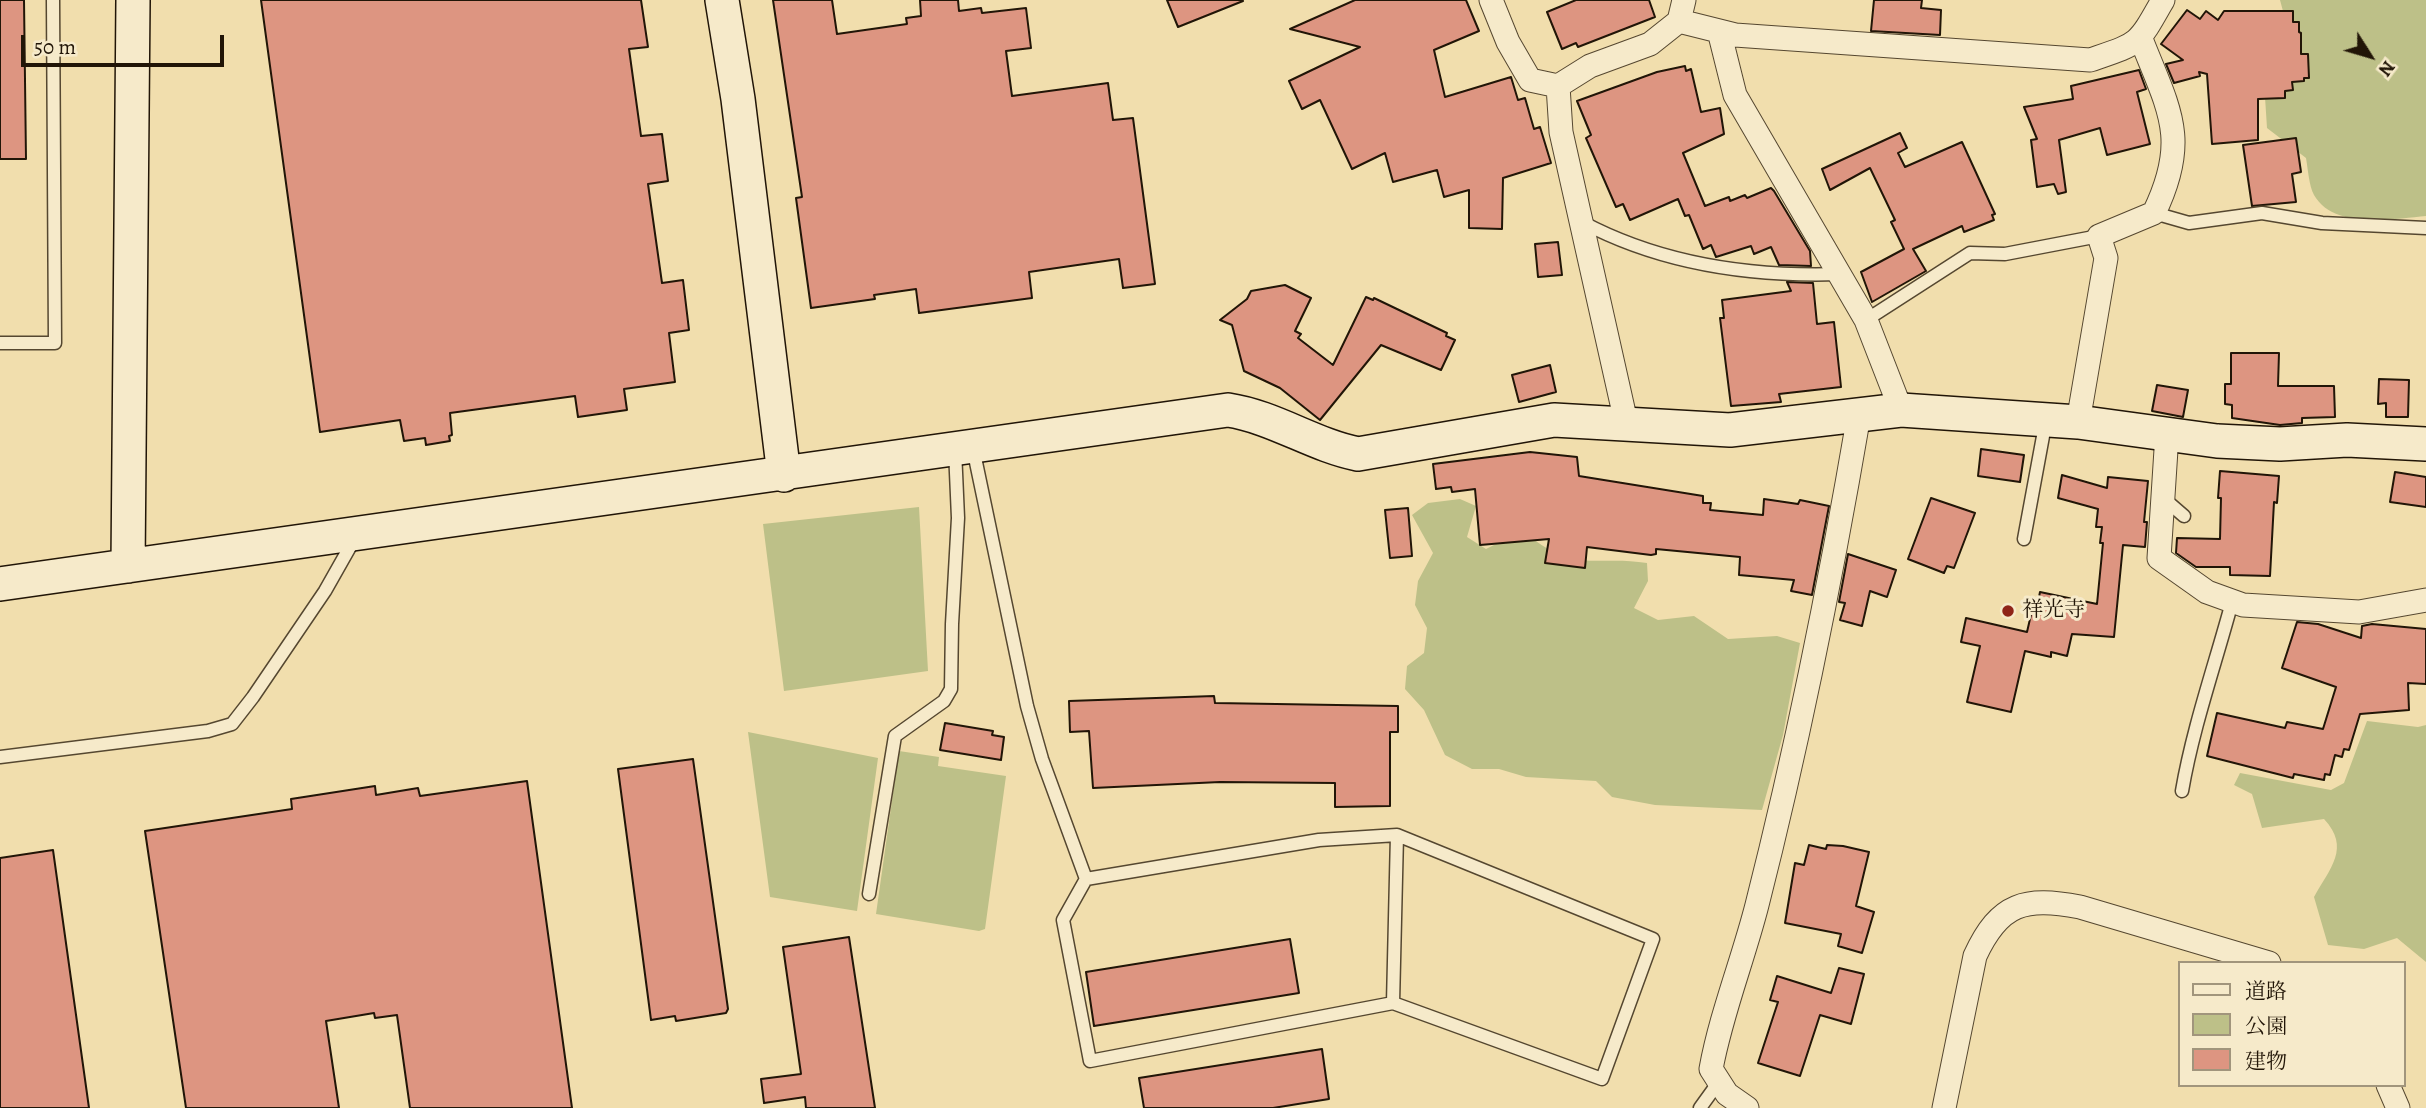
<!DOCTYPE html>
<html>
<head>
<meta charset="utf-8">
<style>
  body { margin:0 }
  #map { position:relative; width:2426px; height:1108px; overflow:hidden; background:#f1dead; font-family:Alegreya,"Noto Serif JP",serif }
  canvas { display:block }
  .legend { position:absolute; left:2178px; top:961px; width:228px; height:126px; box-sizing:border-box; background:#f6eaca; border:2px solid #a1957c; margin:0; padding:9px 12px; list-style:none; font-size:21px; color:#211507 }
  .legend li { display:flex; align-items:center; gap:14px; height:35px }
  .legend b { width:35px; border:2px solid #a1957c }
  .north { position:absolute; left:2335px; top:21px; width:70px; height:70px; -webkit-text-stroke:5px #f6eaca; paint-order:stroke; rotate:127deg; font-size:19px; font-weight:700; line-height:28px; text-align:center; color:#211507 }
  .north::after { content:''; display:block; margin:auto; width:24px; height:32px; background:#211507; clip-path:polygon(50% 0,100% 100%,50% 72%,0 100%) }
  .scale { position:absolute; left:21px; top:35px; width:203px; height:32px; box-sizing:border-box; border:4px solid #211507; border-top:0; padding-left:9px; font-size:21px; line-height:24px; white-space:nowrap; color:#211507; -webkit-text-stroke:5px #f6eaca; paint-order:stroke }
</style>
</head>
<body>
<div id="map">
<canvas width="2426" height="1108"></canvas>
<ul class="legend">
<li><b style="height:9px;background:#f6eaca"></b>道路</li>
<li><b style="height:19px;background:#bdc088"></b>公園</li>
<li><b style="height:19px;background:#dd9581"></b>建物</li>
</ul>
<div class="north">N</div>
<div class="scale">50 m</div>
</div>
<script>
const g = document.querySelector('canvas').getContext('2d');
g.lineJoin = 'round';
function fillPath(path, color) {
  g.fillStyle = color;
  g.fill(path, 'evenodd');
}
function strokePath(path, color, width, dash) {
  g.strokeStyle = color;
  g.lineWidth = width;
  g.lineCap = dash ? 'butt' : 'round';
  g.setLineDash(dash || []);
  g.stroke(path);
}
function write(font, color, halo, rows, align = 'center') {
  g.font = font + ' Alegreya,"Noto Serif JP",serif';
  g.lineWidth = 6;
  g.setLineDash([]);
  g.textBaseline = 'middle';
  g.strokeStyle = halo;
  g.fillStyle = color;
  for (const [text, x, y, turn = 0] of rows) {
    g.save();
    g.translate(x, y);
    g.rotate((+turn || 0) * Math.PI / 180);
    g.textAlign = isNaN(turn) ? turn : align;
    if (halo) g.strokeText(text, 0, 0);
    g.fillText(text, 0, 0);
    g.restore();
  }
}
fillPath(new Path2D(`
  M 2280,0 L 2426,0 L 2426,216 C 2393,219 2334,230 2314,195 C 2309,186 2308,169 2306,158 L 2267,128 L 2265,97 L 2294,52 Z
  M 1460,499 L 1476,506 L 1467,537 L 1486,549 L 1502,541 L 1532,538 C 1577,573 1599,555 1647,563 L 1648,581 L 1634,608 L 1658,620 L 1694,616 L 1728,639 L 1777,636 L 1800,643 L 1783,735 L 1762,810 L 1655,805 L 1612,797 L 1596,781 L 1526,777 L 1499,769 L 1472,769 L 1445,755 L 1424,710 L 1405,689 L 1407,666 L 1424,653 L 1427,628 L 1415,605 L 1418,581 L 1433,553 L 1412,515 L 1428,503 Z
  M 919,507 L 928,671 L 784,691 L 763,524 Z
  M 2367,721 L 2418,727 L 2426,725 L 2426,962 L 2397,938 L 2364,949 L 2328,945 L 2314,897 C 2330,868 2351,848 2324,819 L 2262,828 L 2252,794 L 2234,785 L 2240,773 L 2331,790 L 2344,783 Z
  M 748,732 L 878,758 L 857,911 L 770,897 Z
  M 899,751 L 939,757 L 938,766 L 1006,776 L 985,929 L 979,931 L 876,914 Z`), '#bdc088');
const building = new Path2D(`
  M 0,0 L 24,0 L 26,159 L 0,159 Z
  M 261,0 L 641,0 L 648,47 L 629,49 L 641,136 L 662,134 L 668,181 L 648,184 L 662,283 L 683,280 L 689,330 L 669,333 L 675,382 L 624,389 L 627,410 L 578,417 L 575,396 L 450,413 L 452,435 L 449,436 L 450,441 L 426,445 L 425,438 L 404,441 L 400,420 L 320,432 Z
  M 773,0 L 832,0 L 837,34 L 907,24 L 906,18 L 921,16 L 920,0 L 958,0 L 959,11 L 981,8 L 982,13 L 1026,8 L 1031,48 L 1006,51 L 1012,96 L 1108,83 L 1113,120 L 1133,118 L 1155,284 L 1123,288 L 1119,259 L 1029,272 L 1032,298 L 919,313 L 916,289 L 874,295 L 875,299 L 811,308 L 796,198 L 802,197 Z
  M 1167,0 L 1242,0 L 1243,1 L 1178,27 Z
  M 1355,0 L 1466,0 L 1479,31 L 1434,50 L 1445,97 L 1511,77 L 1518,100 L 1525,98 L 1534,129 L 1540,127 L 1551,163 L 1503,178 L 1502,229 L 1469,228 L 1469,190 L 1444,197 L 1437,170 L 1393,182 L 1385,153 L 1352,169 L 1320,100 L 1302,109 L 1289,81 L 1360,47 L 1290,29 Z
  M 1576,0 L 1649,0 L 1655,17 L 1578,47 L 1576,43 L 1562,49 L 1547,12 Z
  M 1874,0 L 1922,0 L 1921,8 L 1941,10 L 1940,35 L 1871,31 Z
  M 2187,10 L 2200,19 L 2206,11 L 2218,20 L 2224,11 L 2293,11 L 2293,22 L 2299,22 L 2299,32 L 2301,33 L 2301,54 L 2308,54 L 2309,78 L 2304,78 L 2304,81 L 2292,82 L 2293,90 L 2285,91 L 2285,98 L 2258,99 L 2258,140 L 2212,144 L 2207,74 L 2199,72 L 2200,76 L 2174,83 L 2166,64 L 2183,60 L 2161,44 Z
  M 1685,66 L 1686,71 L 1691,69 L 1701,112 L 1720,108 L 1724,134 L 1683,153 L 1705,206 L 1729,197 L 1730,201 L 1745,195 L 1747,198 L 1771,188 L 1774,191 L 1810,251 L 1811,266 L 1779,265 L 1771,247 L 1754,254 L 1751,246 L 1716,257 L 1711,245 L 1703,249 L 1689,215 L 1685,216 L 1678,199 L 1630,220 L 1623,204 L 1616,207 L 1586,138 L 1591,135 L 1577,101 L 1657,72 Z
  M 2139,70 L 2146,89 L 2137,92 L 2150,144 L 2107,155 L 2100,128 L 2059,140 L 2066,192 L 2058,194 L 2054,184 L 2037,187 L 2031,140 L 2037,139 L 2024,107 L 2073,99 L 2071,86 Z
  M 1900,133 L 1907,148 L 1898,153 L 1905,167 L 1962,142 L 1995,214 L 1992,215 L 1994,220 L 1964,232 L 1962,226 L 1913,249 L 1926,271 L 1872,302 L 1861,272 L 1904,249 L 1891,222 L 1895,220 L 1870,168 L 1830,190 L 1822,169 Z
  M 2296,138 L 2301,172 L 2292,174 L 2296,202 L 2252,206 L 2243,145 Z
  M 1558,242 L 1562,275 L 1538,277 L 1535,244 Z
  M 1787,282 L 1813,283 L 1817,324 L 1834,322 L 1841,387 L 1779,394 L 1781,402 L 1731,406 L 1720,318 L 1724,318 L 1722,300 L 1791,291 Z
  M 1285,285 L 1311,298 L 1295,331 L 1301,334 L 1298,338 L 1333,365 L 1366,297 L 1373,300 L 1374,298 L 1447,333 L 1446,336 L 1455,340 L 1441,370 L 1381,345 L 1320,420 L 1280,388 L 1244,371 L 1232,325 L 1220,320 L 1247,299 L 1251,291 Z
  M 2231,353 L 2279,353 L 2278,386 L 2334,386 L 2335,417 L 2302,418 L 2302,423 L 2280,425 L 2232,418 L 2232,405 L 2225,404 L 2225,384 L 2231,384 Z
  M 1550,365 L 1556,392 L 1519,402 L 1512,375 Z
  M 2379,379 L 2409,380 L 2408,417 L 2386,417 L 2386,403 L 2378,404 Z
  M 2157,385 L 2188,390 L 2183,417 L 2152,411 Z
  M 1981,449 L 2024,455 L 2020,482 L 1978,476 Z
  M 1530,452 L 1577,457 L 1579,476 L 1703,496 L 1703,503 L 1711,503 L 1710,510 L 1763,515 L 1764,499 L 1798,504 L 1800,500 L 1829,506 L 1812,595 L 1791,591 L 1794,580 L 1739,575 L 1740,557 L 1656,549 L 1656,554 L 1651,555 L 1587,547 L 1585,568 L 1545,563 L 1549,539 L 1480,545 L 1475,489 L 1452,492 L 1451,487 L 1436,489 L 1433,464 Z
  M 2220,471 L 2279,476 L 2277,503 L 2274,502 L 2270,576 L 2230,575 L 2230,567 L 2196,567 L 2176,553 L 2177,538 L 2220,539 L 2221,498 L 2218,498 Z
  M 2395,472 L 2426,477 L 2426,507 L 2390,502 Z
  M 2062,475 L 2107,488 L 2108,477 L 2148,481 L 2144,522 L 2147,522 L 2145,547 L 2123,545 L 2114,637 L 2072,634 L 2067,656 L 2051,652 L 2051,657 L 2025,651 L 2011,712 L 1967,702 L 1980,646 L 1961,642 L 1966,618 L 2027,632 L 2033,606 L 2037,607 L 2040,592 L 2097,604 L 2103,543 L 2100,543 L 2102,527 L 2096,527 L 2098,509 L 2058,498 Z
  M 1931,498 L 1975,513 L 1954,568 L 1947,566 L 1944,573 L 1908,559 Z
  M 1408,508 L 1412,556 L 1390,558 L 1385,510 Z
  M 1848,554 L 1896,570 L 1887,597 L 1870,591 L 1862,626 L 1840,620 L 1845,603 L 1839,602 Z
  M 2297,622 L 2318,624 L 2361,638 L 2362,626 L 2372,624 L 2426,629 L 2426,684 L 2408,683 L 2409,710 L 2360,714 L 2349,750 L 2344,749 L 2342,757 L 2335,755 L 2330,775 L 2325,774 L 2324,780 L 2294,774 L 2293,778 L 2207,756 L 2217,713 L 2285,728 L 2287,722 L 2323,729 L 2336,687 L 2282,668 Z
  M 1214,696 L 1215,703 L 1398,706 L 1398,732 L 1390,732 L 1390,806 L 1335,807 L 1335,783 L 1220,782 L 1093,788 L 1089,731 L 1070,732 L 1069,701 Z
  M 945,723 L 993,731 L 992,735 L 1004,737 L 1001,760 L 940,750 Z
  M 693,759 L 728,1009 L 726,1013 L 676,1021 L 675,1016 L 651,1020 L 618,769 Z
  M 527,781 L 572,1108 L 410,1108 L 397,1015 L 375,1018 L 374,1013 L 326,1021 L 339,1108 L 186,1108 L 145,831 L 292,809 L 291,799 L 375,786 L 376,795 L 418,788 L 420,796 Z
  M 1809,845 L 1826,849 L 1827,845 L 1843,846 L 1869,852 L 1856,906 L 1874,912 L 1862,953 L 1838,946 L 1841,934 L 1785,923 L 1795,863 L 1804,865 Z
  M 53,850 L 89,1108 L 0,1108 L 0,858 Z
  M 849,937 L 875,1108 L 806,1108 L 805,1097 L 764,1103 L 761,1079 L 801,1074 L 783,947 Z
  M 1290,939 L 1299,993 L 1094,1026 L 1086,972 Z
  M 1839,968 L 1864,974 L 1851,1024 L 1820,1015 L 1800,1076 L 1758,1063 L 1778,1002 L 1770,1000 L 1777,976 L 1831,993 Z
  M 1322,1049 L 1329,1099 L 1273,1108 L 1144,1108 L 1139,1078 Z`);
fillPath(building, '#dd9581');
strokePath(building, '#211507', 2);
const lane = new Path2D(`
  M 2154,213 L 2189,223 L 2262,213 L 2322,223 L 2426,228
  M 1582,222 C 1661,264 1751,277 1840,274
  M 1866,320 L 1970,253 L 2005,254 L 2099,236
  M 0,343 L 55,343 L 53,0
  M 973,448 L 1027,706 L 1042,759 L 1086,879 L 1319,840 L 1397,835 L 1653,939 L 1602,1079 L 1393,1003 L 1090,1061 L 1063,920 L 1086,879
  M 2162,497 L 2184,516
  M 2024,539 L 2046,420
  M 0,757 L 208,731 L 232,724 L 253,697 L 325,591 L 355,538
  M 2182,791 C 2193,727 2215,665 2232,602
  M 869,894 L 895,736 L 944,701 L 951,689 L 952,624 L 958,518 L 955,450
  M 1393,1003 L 1397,835
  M 1700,1108 L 1718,1083`);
const street = new Path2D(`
  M 1491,0 L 1508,42 L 1530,80 L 1558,86
  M 1679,21 L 1735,35 L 2090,60 C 2140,43 2137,46 2163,0
  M 1719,31 L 1735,95 L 1866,320 L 1901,410
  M 1626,422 L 1561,132 L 1558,86 L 1590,66 L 1650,44 L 1679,21 L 1684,0
  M 2078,422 L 2106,258 L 2099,236 L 2154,213 C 2190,139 2169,110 2141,39
  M 2167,434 L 2159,558 L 2207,592 L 2243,605 L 2359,612 L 2426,600
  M 2388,1085 L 2398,1108
  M 1747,1108 L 1727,1094 L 1711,1069 C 1721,1014 1743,960 1757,905 C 1798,744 1831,579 1859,415
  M 1944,1108 L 1975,956 C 2000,902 2025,897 2080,907 L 2269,963`);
const secondary = new Path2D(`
  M 722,0 L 738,99 L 784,475
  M 128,566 L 133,0
  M 0,584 L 1228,410 C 1274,417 1313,445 1358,454 L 1554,420 L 1730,430 L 1901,410 L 2078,422 L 2217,441 L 2280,444 L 2347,440 L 2426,444`);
strokePath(lane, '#554730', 15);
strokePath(street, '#554730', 25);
strokePath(secondary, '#211507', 36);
strokePath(lane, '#f6eaca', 12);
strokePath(street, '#f6eaca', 23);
strokePath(secondary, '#f6eaca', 33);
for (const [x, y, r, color] of [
  [2008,611,7,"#8f2418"]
]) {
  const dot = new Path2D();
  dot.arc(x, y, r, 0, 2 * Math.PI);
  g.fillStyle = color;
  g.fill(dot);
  strokePath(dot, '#f6eaca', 2.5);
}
write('21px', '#211507', '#f6eaca', [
  ["祥光寺",2022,611]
], 'left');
</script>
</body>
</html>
